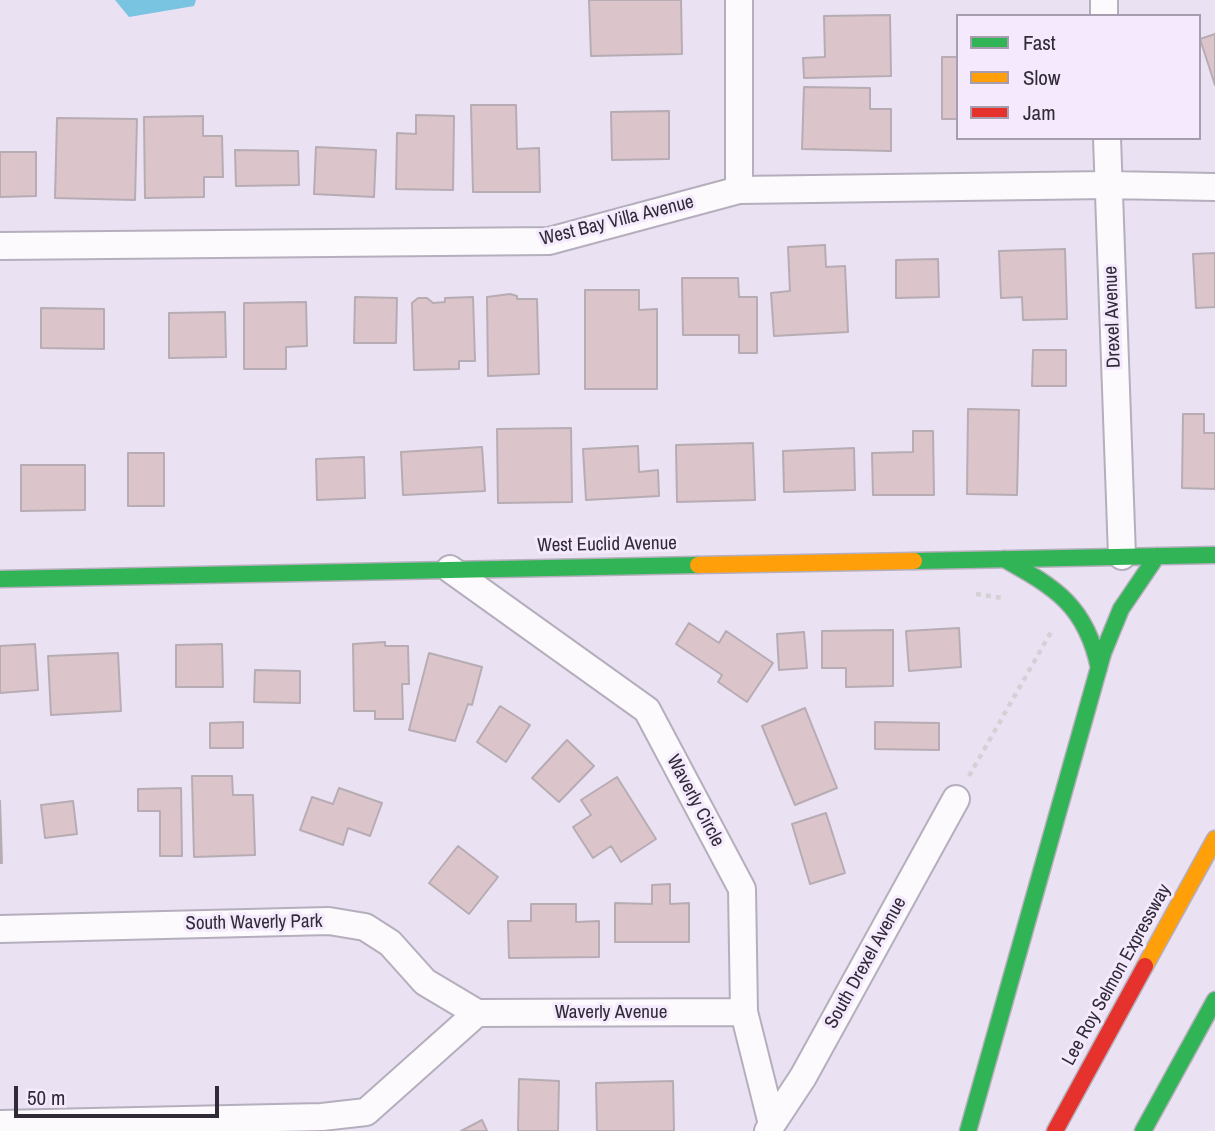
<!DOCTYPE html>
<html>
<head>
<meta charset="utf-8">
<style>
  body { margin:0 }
  #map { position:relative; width:1215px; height:1131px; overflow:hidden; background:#eae1f2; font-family:"Archivo Narrow",sans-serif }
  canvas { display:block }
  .legend { position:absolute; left:956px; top:14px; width:245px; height:126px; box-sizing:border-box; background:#f4e9fd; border:2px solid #a69dae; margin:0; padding:9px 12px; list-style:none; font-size:21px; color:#312b37 }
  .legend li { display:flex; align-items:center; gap:14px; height:35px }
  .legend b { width:35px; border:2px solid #a69dae }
  .scale { position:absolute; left:14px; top:1086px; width:205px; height:32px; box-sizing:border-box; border:4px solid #312b37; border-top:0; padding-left:9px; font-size:21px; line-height:24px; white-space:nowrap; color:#312b37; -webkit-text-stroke:5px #f4e9fd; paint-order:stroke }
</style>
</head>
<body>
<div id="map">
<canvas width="1215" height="1131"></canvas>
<ul class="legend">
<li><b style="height:9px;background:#30b455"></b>Fast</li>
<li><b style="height:9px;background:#ff9f0a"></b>Slow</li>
<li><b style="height:9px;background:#e5322d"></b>Jam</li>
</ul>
<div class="scale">50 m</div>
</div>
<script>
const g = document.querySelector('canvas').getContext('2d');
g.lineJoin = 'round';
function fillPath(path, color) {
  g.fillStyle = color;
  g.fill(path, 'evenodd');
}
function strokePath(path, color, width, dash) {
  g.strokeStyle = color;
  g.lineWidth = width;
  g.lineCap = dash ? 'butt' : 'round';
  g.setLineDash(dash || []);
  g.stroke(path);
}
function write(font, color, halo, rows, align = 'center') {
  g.font = font + ' "Archivo Narrow",sans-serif';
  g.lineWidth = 6;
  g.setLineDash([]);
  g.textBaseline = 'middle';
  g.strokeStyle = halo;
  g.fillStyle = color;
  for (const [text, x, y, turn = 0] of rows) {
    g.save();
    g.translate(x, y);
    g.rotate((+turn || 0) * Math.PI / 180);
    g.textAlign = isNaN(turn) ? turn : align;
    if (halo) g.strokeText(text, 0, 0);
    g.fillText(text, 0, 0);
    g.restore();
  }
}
fillPath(new Path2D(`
  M 115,0 L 196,0 L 194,6 L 129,17 Z`), '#79c4e1');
const building = new Path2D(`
  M 589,0 L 681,0 L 682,54 L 591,56 Z
  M 890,15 L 891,76 L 804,78 L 803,58 L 825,57 L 824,16 Z
  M 1215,34 L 1215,85 L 1200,39 Z
  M 942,57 L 958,57 L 958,119 L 942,119 Z
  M 804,87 L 870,88 L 870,109 L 891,109 L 891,151 L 802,149 Z
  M 471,105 L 516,105 L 517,149 L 539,148 L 540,192 L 473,192 Z
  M 669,111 L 669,159 L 612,160 L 611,112 Z
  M 416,115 L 454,116 L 453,190 L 396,189 L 397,133 L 416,134 Z
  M 203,116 L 203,136 L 222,136 L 223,177 L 204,177 L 204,197 L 145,198 L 144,117 Z
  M 57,118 L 137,119 L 135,200 L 55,198 Z
  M 316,147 L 376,150 L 374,197 L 314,194 Z
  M 235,150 L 298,151 L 299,185 L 236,186 Z
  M 0,152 L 36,152 L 36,196 L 0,197 Z
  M 825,245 L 826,267 L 845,266 L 848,332 L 774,336 L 771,293 L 790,291 L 788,247 Z
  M 1065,249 L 1067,319 L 1023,320 L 1022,297 L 1001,298 L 999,251 Z
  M 1215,253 L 1215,307 L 1196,308 L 1193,254 Z
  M 938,259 L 939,297 L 896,298 L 896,260 Z
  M 682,278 L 738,278 L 739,297 L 757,297 L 757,353 L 739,353 L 739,335 L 683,335 Z
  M 585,290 L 639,290 L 639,310 L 657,309 L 657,389 L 585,389 Z
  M 510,294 L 517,296 L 517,299 L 537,299 L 539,374 L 488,376 L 487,297 Z
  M 355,297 L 397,298 L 396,343 L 354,343 Z
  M 473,297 L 475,361 L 459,361 L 459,369 L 414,370 L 412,303 L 418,298 L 427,298 L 433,303 L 445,302 L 445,298 Z
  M 306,302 L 307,346 L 286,347 L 286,369 L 244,369 L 244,303 Z
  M 41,308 L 104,309 L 104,349 L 41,348 Z
  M 225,312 L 226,357 L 169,358 L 169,313 Z
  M 1033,350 L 1066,350 L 1066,386 L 1032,386 Z
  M 968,409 L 1019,410 L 1017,495 L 967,494 Z
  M 1183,414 L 1204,414 L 1204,433 L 1215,433 L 1215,489 L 1182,488 Z
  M 571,428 L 572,502 L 498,503 L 497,429 Z
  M 913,431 L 933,431 L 934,495 L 873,495 L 872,453 L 913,452 Z
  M 753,443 L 755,500 L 677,502 L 676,445 Z
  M 638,446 L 639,472 L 658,470 L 659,496 L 586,500 L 583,449 Z
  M 482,447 L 485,491 L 403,495 L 401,452 Z
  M 854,448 L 855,490 L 784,492 L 783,451 Z
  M 128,453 L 164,453 L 164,506 L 128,506 Z
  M 364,457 L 365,498 L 317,500 L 316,459 Z
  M 21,465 L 85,465 L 85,510 L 21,511 Z
  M 689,623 L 719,643 L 726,631 L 773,663 L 747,702 L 718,682 L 722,675 L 676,644 Z
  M 959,628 L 961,667 L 909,671 L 906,631 Z
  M 893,630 L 893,686 L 846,687 L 846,668 L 822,668 L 822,631 Z
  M 804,632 L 807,668 L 779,670 L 777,634 Z
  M 385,642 L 385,646 L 408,646 L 409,684 L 402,684 L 403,719 L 375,719 L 375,711 L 354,711 L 353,644 Z
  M 35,644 L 38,690 L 0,693 L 0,646 Z
  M 222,644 L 223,687 L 176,687 L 176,645 Z
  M 118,653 L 121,711 L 51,715 L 48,656 Z
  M 429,653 L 482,667 L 472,705 L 468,704 L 455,741 L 409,730 Z
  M 255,670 L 300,671 L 300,703 L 254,702 Z
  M 500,706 L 530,725 L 506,762 L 477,742 Z
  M 805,708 L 837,788 L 795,805 L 762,726 Z
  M 243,722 L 243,748 L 210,748 L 210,723 Z
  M 875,722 L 939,723 L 939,750 L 875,749 Z
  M 567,740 L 594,766 L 559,802 L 532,778 Z
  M 192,776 L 232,776 L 233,795 L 253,795 L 255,855 L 194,857 Z
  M 617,777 L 656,839 L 621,862 L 611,846 L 593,858 L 573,827 L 591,815 L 581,800 Z
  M 181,788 L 182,856 L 160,856 L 160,811 L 138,811 L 138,789 Z
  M 339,788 L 382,803 L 370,836 L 348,828 L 343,845 L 300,830 L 312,797 L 333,804 Z
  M 0,801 L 2,863 L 0,863 Z
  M 73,801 L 77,834 L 45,838 L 41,805 Z
  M 826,813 L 845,873 L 810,884 L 792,824 Z
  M 458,846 L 498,877 L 469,914 L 429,883 Z
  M 670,884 L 670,904 L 689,903 L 689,942 L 615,942 L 615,903 L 652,904 L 652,885 Z
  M 531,904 L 576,904 L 576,922 L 599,921 L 599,957 L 509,958 L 508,921 L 531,921 Z
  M 519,1079 L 559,1081 L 558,1131 L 518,1131 Z
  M 673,1081 L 674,1131 L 597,1131 L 596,1083 Z
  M 482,1120 L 487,1131 L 461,1131 Z`);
fillPath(building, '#dbc5cb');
strokePath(building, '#b7acb3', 2);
const street = new Path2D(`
  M 739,0 L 739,190
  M 1104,0 L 1104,16
  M 1107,138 L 1122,556
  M 0,246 L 549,241 L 739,190 L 1108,185 L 1215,187
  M 450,569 L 647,710 L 742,889 L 744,1012 L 772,1124 L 768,1131
  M 0,929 L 329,921 L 365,927 L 390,943 L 425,982 L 477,1013
  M 477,1013 L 744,1012
  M 0,1124 L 322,1117 L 366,1112 L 477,1013
  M 772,1124 L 803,1077 L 956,799`);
const fast = new Path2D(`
  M 1004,559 C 1056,588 1086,606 1099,668
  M 914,561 L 1215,555
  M 0,579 L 698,565
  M 968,1131 L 1103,653 L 1121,609 L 1157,556
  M 1143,1131 L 1215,1000`);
const slow = new Path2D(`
  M 698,565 L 914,561
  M 1145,966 L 1215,839`);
const jam = new Path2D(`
  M 1055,1131 L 1145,966`);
strokePath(street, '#b5aebc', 30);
strokePath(fast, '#b5aebc', 19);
strokePath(slow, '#b5aebc', 19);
strokePath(jam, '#b5aebc', 19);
strokePath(new Path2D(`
  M 976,594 L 1002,598
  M 969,776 L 1051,632`), '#d4d1d6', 4.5, [5, 5]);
strokePath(street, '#fcfafd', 26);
strokePath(fast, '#30b455', 16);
strokePath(slow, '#ff9f0a', 16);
strokePath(jam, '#e5322d', 16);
write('19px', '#312b37', '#f4e9fd', [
  ["West Bay Villa Avenue",617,221,-14],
  ["Drexel Avenue",1113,317,-92],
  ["West Euclid Avenue",607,545,-1],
  ["Waverly Circle",695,801,62],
  ["South Waverly Park",254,923,-1],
  ["South Drexel Avenue",866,963,-61],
  ["Lee Roy Selmon Expressway",1117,975,-61],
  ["Waverly Avenue",611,1013]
]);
</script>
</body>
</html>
